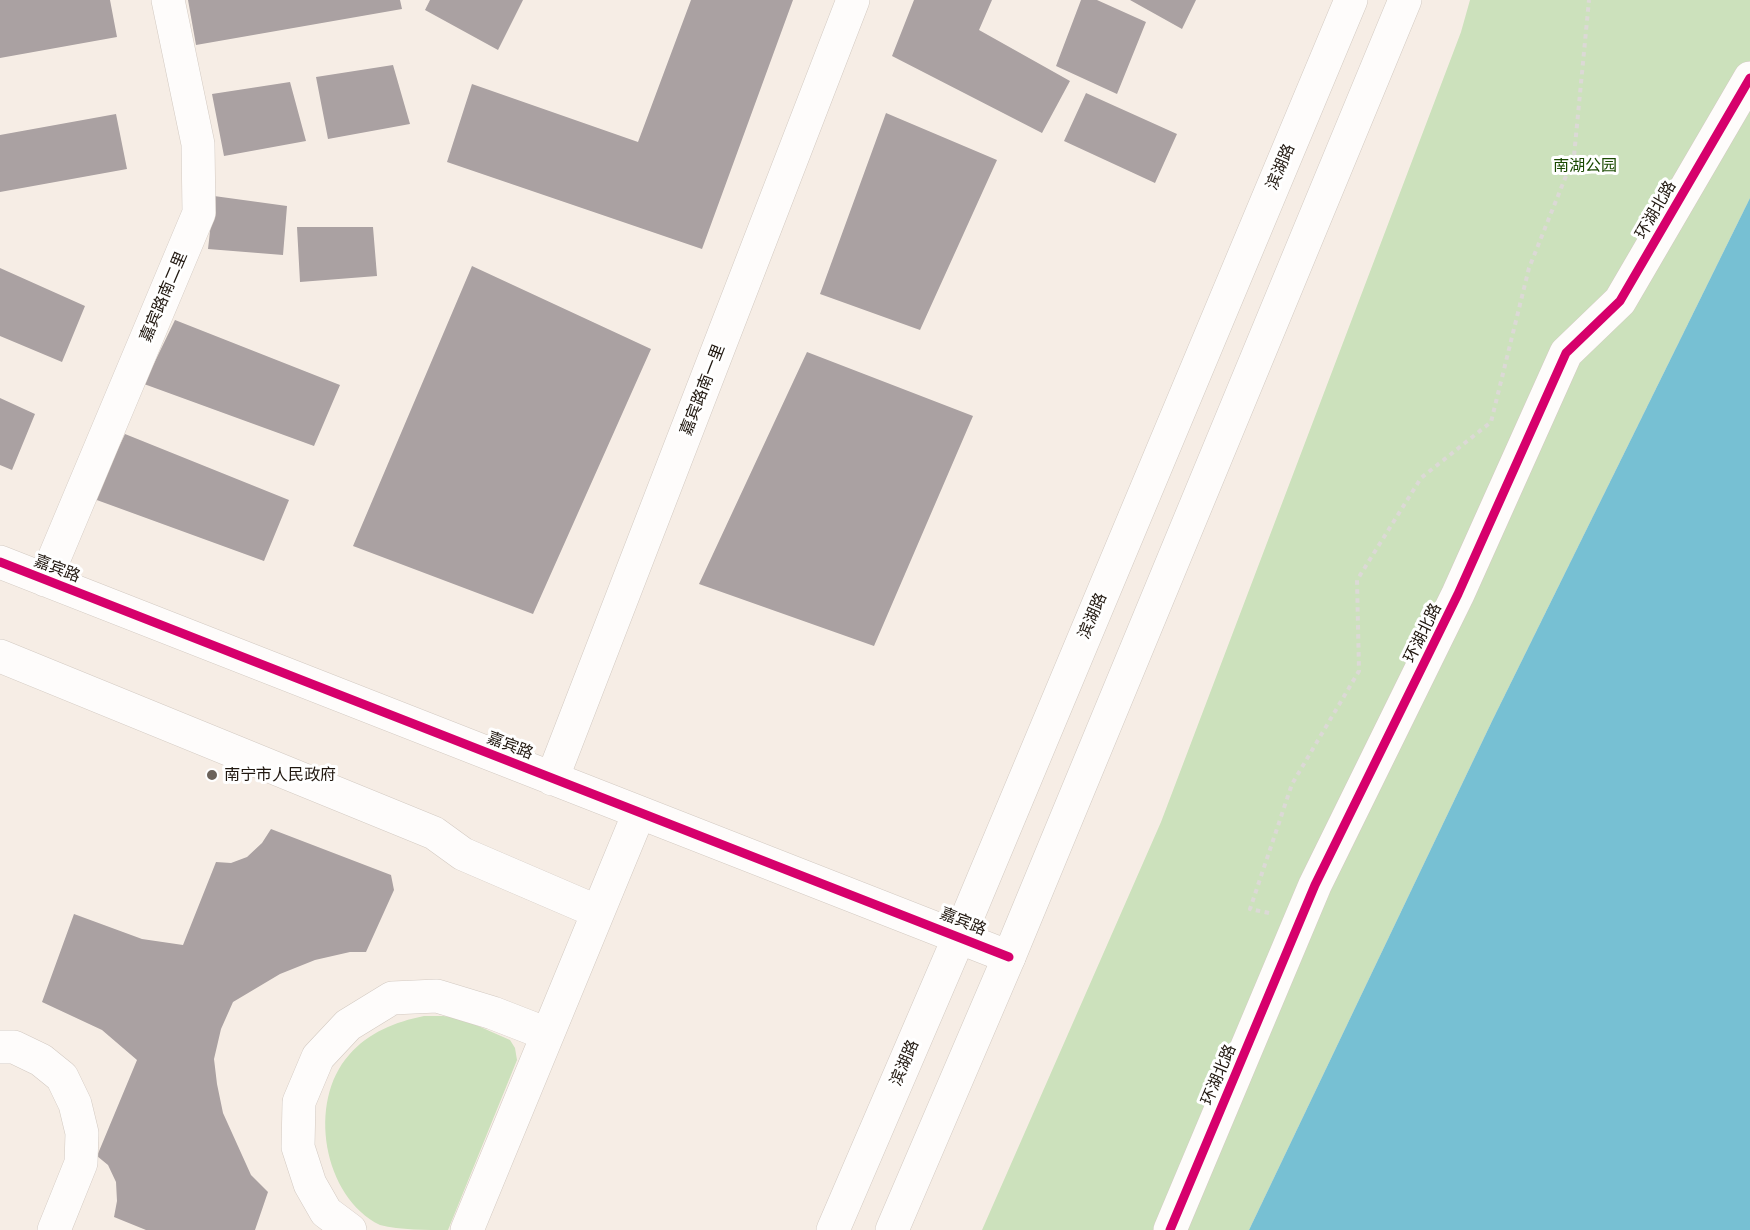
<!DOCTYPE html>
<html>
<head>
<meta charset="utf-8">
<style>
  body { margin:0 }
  canvas { display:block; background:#f6ede5 }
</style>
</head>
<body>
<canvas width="1750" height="1230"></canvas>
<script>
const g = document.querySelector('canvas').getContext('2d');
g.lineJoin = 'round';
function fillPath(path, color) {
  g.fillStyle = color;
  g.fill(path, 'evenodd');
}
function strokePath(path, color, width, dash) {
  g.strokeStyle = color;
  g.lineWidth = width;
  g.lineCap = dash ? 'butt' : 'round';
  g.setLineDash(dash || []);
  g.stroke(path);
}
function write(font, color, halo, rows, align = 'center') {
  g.font = font + ' "IBM Plex Sans","Noto Sans SC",sans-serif';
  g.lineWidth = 6;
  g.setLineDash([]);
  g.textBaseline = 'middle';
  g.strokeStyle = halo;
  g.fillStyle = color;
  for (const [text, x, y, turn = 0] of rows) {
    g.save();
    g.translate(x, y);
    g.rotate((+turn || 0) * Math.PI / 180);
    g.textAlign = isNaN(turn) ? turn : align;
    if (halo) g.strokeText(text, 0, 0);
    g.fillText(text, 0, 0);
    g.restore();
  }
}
fillPath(new Path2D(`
  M 1470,0 L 1750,0 L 1750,198 L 1493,719 L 1249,1230 L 982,1230 L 1161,822 L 1461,32 Z
  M 424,1016 L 443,1016 L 460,1018 L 510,1040 L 515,1048 L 517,1060 L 448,1230 C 427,1230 400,1230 380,1225 C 323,1197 307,1102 349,1055 C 369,1032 395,1022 424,1016 Z`), '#cce1bc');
fillPath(new Path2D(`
  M 1750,198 L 1750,1230 L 1249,1230 L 1493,719 Z`), '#77c0d3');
fillPath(new Path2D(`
  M 0,0 L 110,0 L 117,37 L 0,58 Z
  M 188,0 L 400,0 L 402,9 L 196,45 Z
  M 430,0 L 523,0 L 498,50 L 425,10 Z
  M 691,0 L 793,0 L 702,249 L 447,162 L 472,84 L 638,142 Z
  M 914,0 L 992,0 L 979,30 L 1070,81 L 1042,133 L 892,56 Z
  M 1081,0 L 1097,0 L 1146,22 L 1117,94 L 1056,66 Z
  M 1130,0 L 1196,0 L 1182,29 Z
  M 393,65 L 410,124 L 328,139 L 316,77 Z
  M 290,82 L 306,141 L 224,156 L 212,94 Z
  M 1086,93 L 1177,134 L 1155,183 L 1064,141 Z
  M 886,113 L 997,160 L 920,330 L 820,294 Z
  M 116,114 L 127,169 L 0,192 L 0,135 Z
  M 214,196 L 287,206 L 283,255 L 208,249 Z
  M 297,227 L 373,227 L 377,276 L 300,282 Z
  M 472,266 L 651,349 L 533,614 L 353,546 Z
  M 0,268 L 85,306 L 62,362 L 0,336 Z
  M 175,320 L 340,385 L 314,446 L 144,384 Z
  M 807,352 L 973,416 L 874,646 L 699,584 Z
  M 0,398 L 35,414 L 12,470 L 0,465 Z
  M 125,434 L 289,500 L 264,561 L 94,499 Z
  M 271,829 L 391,875 L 394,890 L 366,952 L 350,952 L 315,960 L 280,974 L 233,1002 L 221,1029 L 214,1059 L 217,1084 L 223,1113 L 251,1175 L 268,1192 L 255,1230 L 146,1230 L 114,1217 L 117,1201 L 116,1182 L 108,1165 L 97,1156 L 137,1060 L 102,1030 L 42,1002 L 74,914 L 142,939 L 183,945 L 216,862 L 231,863 L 247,857 L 262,843 Z`), '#aaa1a2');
const minor = new Path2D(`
  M 0,562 L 1009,957
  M 45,580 L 199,213 L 198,144 L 168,0
  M 0,656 L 434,833 L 463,854 L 598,912
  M 552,779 L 853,0
  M 0,1047 L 14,1047 L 41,1060 L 62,1077 L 75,1104 L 82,1133 L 81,1163 L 54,1230
  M 350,1230 L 326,1212 L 310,1184 L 298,1147 L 299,1102 L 318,1057 L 348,1025 L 392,998 L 437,996 L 493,1013 L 547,1034
  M 467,1230 L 639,813
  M 1170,1230 L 1315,885 L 1458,594 L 1566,353 L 1620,301 L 1750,78`);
const major = new Path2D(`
  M 833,1230 L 959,937 L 1351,0
  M 892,1230 L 1009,957 L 1405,0`);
strokePath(minor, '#d3cac2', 34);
strokePath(major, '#d3cac2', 34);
strokePath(new Path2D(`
  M 1269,913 L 1250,909 L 1292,784 L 1359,671 L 1357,580 L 1421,478 L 1491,422 L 1529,268 L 1574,156 L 1589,0`), '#dcd9d6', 4, [4.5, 4.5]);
strokePath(minor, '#fefcfb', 33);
strokePath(major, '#fefcfb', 33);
strokePath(new Path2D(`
  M 0,562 L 1009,957
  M 1170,1230 L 1315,885 L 1458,594 L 1566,353 L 1620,301 L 1750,78`), '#d6006c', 9);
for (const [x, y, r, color] of [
  [212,775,6,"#6b625a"]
]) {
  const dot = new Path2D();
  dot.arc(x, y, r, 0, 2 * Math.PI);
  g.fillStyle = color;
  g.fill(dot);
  strokePath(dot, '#fff', 2);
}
write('16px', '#1a4901', '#fff', [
  ["南湖公园",1585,166]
]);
write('16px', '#20170f', '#fff', [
  ["滨湖路",1281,167,-67],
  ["环湖北路",1656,210,-60],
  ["嘉宾路南二里",164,297,-67],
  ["嘉宾路南一里",703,390,-69],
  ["嘉宾路",57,569,21],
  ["滨湖路",1093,616,-67],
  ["环湖北路",1423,633,-64],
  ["嘉宾路",510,746,21],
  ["嘉宾路",963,922,22],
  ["滨湖路",905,1063,-67],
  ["环湖北路",1219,1075,-67]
]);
write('16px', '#20170f', '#fff', [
  ["南宁市人民政府",224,775]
], 'left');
</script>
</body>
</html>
